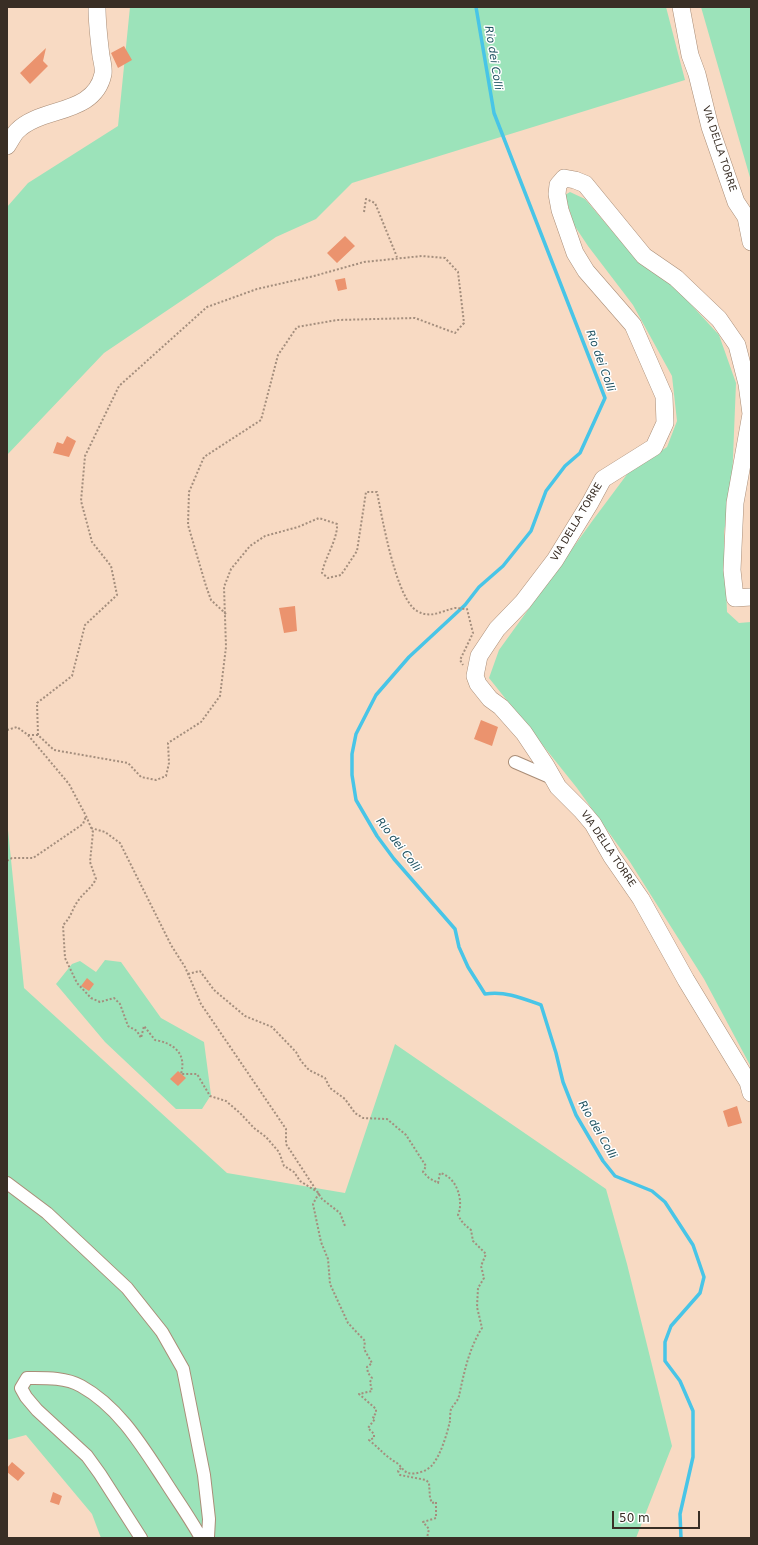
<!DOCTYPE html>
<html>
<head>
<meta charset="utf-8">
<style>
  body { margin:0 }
  #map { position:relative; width:758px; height:1545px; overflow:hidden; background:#f8dac3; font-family:"DejaVu Sans",sans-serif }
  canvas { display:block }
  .frame { position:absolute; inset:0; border:8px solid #392e25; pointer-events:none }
  .scale { position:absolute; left:612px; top:1511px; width:88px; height:18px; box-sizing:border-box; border:2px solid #392e25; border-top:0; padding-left:5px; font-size:12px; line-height:14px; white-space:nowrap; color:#392e25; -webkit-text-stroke:3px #fff; paint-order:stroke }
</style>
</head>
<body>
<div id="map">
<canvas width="758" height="1545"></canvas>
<div class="frame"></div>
<div class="scale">50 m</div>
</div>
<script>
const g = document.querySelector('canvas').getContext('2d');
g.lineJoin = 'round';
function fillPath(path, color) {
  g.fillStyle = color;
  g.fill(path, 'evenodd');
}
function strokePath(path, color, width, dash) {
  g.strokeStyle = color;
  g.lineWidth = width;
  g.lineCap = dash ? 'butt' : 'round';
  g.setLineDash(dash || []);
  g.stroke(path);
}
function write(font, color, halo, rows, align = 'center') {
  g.font = font + ' "DejaVu Sans",sans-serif';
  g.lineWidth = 3;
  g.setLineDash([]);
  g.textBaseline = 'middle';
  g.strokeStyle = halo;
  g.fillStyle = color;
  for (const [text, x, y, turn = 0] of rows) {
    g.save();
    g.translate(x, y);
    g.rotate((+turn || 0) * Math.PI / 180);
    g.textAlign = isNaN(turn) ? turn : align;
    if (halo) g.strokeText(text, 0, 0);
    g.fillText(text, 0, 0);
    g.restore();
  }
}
fillPath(new Path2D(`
  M 130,7 L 666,7 L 685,80 L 352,183 L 316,219 L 276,237 L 104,353 L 7,455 L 7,207 L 28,183 L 118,126 Z
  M 701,7 L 751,7 L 751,181 Z
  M 570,192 L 585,199 L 630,252 L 675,287 L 719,335 L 736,383 L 732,482 L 724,532 L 727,612 L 739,623 L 751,622 L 751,1067 L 704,979 L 630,862 L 577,788 L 489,678 L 499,650 L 593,520 L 628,473 L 667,447 L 677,421 L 672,376 L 633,305 L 588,246 L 574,225 L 565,195 Z
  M 7,820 L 24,988 L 227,1173 L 345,1193 L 395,1044 L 606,1189 L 627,1264 L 672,1446 L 636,1538 L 101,1538 L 92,1514 L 26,1435 L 7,1440 Z
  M 105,960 L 121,962 L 161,1018 L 204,1042 L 211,1095 L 202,1109 L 176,1109 L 105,1042 L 56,984 L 72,964 L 80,961 L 96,972 Z`), '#9ce3ba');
strokePath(new Path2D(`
  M 476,7 L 494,113 L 605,398 L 580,453 L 565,466 L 546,491 L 531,531 L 503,566 L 479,587 L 465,605 L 409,657 L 376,695 L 356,734 L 352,754 L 352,775 L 356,800 L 377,836 L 394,859 L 455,929 L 459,947 L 468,967 L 485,994 C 506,991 522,998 541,1005 L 556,1053 L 563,1082 L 576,1115 L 603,1161 L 615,1176 L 652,1191 L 665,1202 L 693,1245 L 704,1277 L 700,1293 L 671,1326 L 665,1342 L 665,1361 L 680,1381 L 693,1411 L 693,1457 L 680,1514 L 681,1538`), '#48c5e7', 3.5);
fillPath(new Path2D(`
  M 124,46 L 132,60 L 118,68 L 111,53 Z
  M 46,48 L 43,61 L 48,66 L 30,84 L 20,73 Z
  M 345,236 L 355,246 L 337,263 L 327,253 Z
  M 345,278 L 347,289 L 338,291 L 335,280 Z
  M 67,436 L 76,441 L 69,457 L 53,453 L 57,442 L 63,444 Z
  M 295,606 L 297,631 L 284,633 L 279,608 Z
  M 481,720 L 498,727 L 492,746 L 474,739 Z
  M 87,978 L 94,984 L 89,991 L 81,986 Z
  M 178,1071 L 186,1078 L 178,1086 L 170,1079 Z
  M 737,1106 L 742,1123 L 728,1127 L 723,1111 Z
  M 12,1462 L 25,1473 L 18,1481 L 7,1472 L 7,1468 Z
  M 53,1492 L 62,1496 L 59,1505 L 50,1502 Z`), '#eb936e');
const street = new Path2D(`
  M 515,762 L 552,778
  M 7,1183 L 47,1213 L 127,1288 L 162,1332 L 183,1369 L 204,1475 L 209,1519 L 208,1537 L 204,1538
  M 141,1538 L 100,1474 L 87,1456 L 37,1410 L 26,1397 L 21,1388 L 27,1378 C 44,1378 65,1377 81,1386 C 119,1407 142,1446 165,1481 C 177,1500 190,1518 201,1538`);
const secondary = new Path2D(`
  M 681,7 L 690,55 L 697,74 L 710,127 L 736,202 L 746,217 L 751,242
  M 7,146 C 10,142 13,135 17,131 C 41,106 94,116 103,74 C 104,69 102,61 101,56 C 99,40 97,23 97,7
  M 751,597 L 735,598 L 732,570 L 735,503 L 751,414 L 747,384 L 737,345 L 719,319 L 698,299 L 676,278 L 644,256 L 585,184 L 575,180 L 564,178 L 558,185 L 557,194 L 560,210 L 575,253 L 586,271 L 633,325 L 664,396 L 665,423 L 654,447 L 603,479 L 590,503 L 555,560 L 523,602 L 497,629 L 479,656 L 475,676 L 478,684 L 490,699 L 501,707 L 524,733 L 546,766 L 558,787 L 582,811 L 593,824 L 612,857 L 641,899 L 686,980 L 748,1082 L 751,1093`);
strokePath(street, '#a98d77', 14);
strokePath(secondary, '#a98d77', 18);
strokePath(new Path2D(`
  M 364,212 L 366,199 L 375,203 L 397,257
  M 7,730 L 17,727 L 28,735 L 69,784 L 86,816 L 93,832 L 90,862 L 96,879 C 91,889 83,893 78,901 C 72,909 71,918 63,925 L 65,958 L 77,983 L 91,998 L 100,1002 L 114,998 L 120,1004 L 128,1026 L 137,1031 L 141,1038 L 144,1026 L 155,1040 C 173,1043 187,1053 181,1074 L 197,1074 L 210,1096 L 226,1101 L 240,1113 L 254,1128 L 266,1137 L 279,1152 L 284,1166 L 294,1172 L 300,1181 L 319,1193
  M 28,735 L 38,735 L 54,750 L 128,763 L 141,777 L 156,780 L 166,776 L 169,763 L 168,743 L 201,722 L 220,696 L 226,647 L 224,587 L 231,569 L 250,546 L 265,536 L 298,527 L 319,518 L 337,524 C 338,539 325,557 322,573 L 328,578 L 341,575 L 357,551 L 366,492 L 377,492 C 382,517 396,599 417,611 C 431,619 441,611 455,608 C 459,608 463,609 467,609 L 473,633 L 460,660 L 463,665
  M 38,735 L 37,703 L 72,676 L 85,625 L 117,595 L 111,566 L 92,542 L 81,501 L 85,456 L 119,386 L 207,307 L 257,289 L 314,276 L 364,262 L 422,256 L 445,258 L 458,272 L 464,323 L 455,333 L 415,318 L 337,320 L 297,327 L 278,355 L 261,420 L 204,457 L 189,492 L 188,525 L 206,586 L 211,600 L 226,614
  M 91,828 L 105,832 L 120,843 L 171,945 L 185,967 L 201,1004 L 286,1129 L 286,1144 L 322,1199 L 340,1213 L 345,1226
  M 7,861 L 12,858 L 33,858 L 83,824 L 86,816
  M 188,974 L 200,971 L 214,990 L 245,1016 L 272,1027 L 296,1052 L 301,1061 L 309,1070 L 325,1078 L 330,1088 L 345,1099 L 355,1113 L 363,1118 L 387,1119 L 406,1135 L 426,1166 L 423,1172 L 429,1178 L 438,1183 L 440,1173 C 457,1177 464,1201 458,1215 C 462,1223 465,1225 471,1230 L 473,1241 L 486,1254 L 481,1266 L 484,1278 L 478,1288 L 477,1307 L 482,1328 C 469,1348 464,1373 459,1396 C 458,1401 453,1405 451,1409 C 450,1413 450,1418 450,1421 C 447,1434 441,1454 433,1464 C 428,1471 416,1475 408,1473 C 403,1471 401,1466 397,1463 C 386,1457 379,1448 369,1440 L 374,1438 L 374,1434 L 368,1428 L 375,1419 L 373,1417 L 376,1413 L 376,1409 L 359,1394 L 372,1391 L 370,1382 L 372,1378 L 368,1373 L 367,1367 L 372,1363 L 364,1349 L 365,1341 L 348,1323 L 330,1284 L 328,1259 L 321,1242 L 313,1204 L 319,1193
  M 401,1468 L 398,1471 L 400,1475 L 426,1480 L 429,1483 L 430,1498 L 432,1503 L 436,1502 L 436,1518 L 423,1522 L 429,1529 L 427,1538`), '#a48e7d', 2, [2, 2]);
strokePath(street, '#fff', 12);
strokePath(secondary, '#fff', 17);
write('10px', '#392e25', '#fff', [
  ["VIA DELLA TORRE",719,149,72],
  ["VIA DELLA TORRE",577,522,-59],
  ["VIA DELLA TORRE",608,849,56]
]);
write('italic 11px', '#205362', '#fff', [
  ["Rio dei Colli",493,58,81],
  ["Rio dei Colli",600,361,70],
  ["Rio dei Colli",398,845,52],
  ["Rio dei Colli",597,1130,60]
]);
</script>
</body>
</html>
